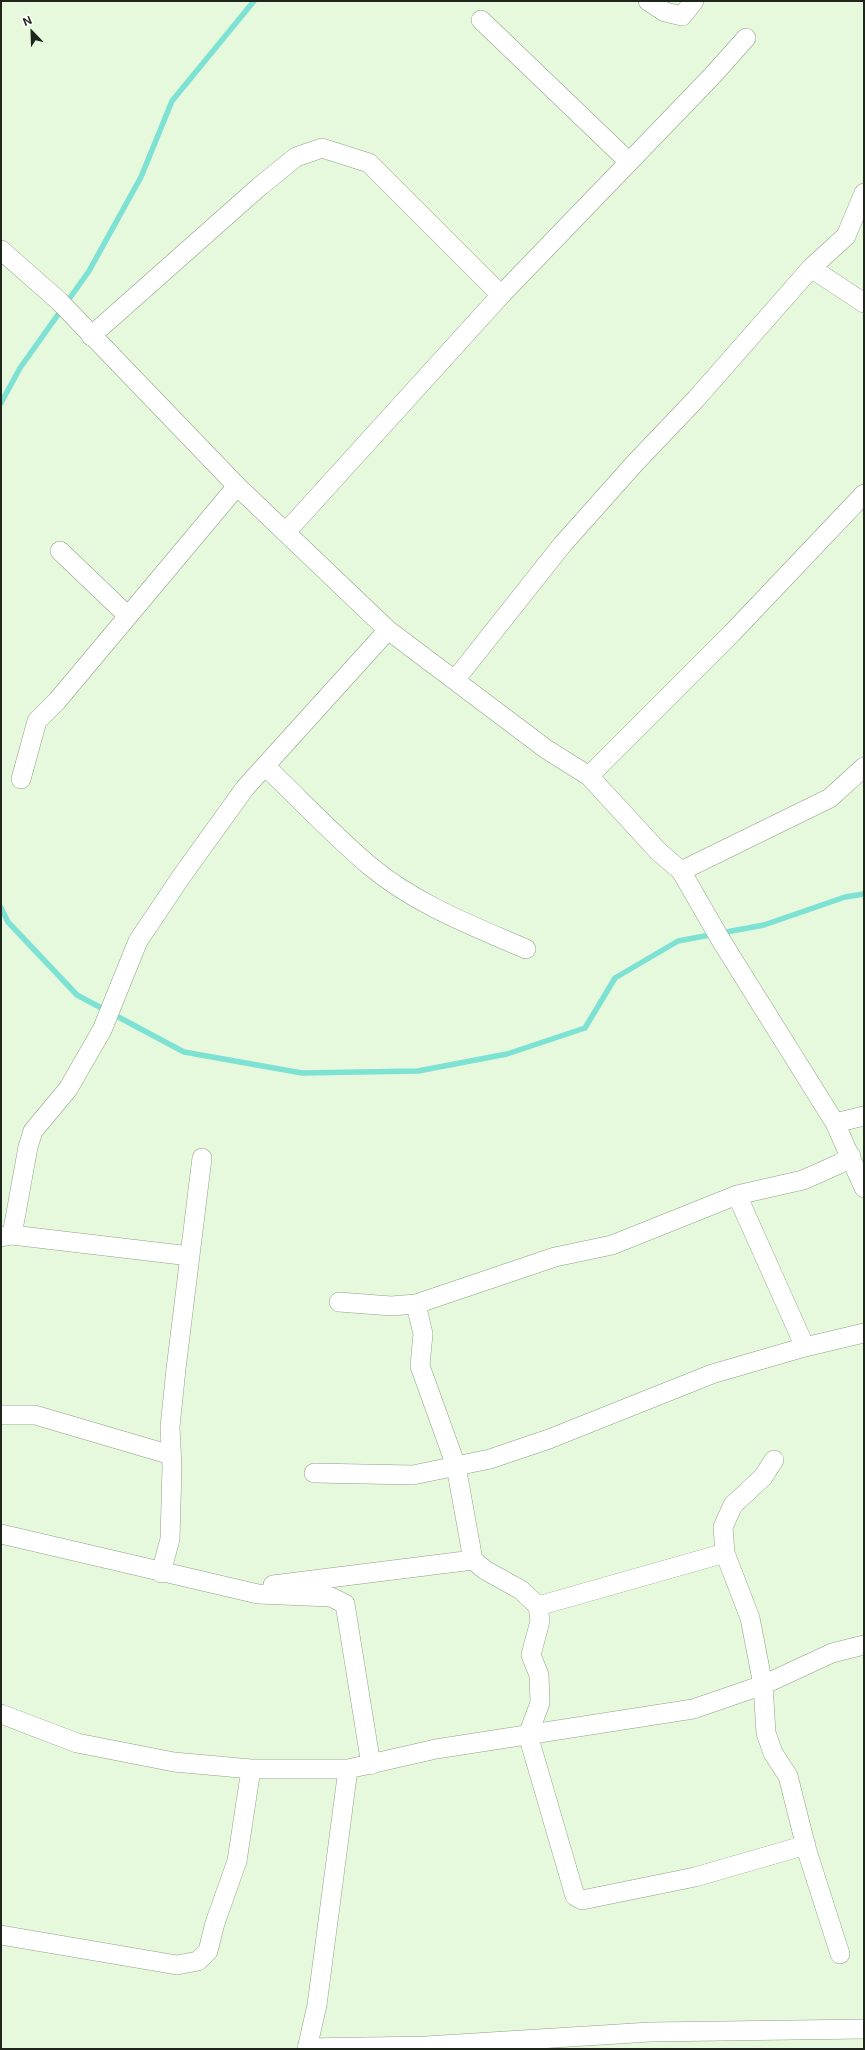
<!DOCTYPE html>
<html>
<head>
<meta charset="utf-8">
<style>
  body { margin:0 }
  #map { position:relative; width:865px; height:2050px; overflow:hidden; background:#e6f9dd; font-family:Inter,sans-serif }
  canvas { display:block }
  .frame { position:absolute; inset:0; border:2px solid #1e251a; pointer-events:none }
  .north { position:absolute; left:12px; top:12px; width:40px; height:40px; -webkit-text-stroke:3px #fff; paint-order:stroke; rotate:337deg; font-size:11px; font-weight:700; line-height:16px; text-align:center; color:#1e251a }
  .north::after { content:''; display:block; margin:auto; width:14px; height:18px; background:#1e251a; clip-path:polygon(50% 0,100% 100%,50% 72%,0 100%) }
</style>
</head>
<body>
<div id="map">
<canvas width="865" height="2050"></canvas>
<div class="frame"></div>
<div class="north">N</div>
</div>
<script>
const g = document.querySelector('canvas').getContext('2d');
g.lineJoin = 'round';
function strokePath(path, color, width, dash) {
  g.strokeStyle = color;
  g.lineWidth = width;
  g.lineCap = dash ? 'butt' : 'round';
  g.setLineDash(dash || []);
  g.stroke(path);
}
strokePath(new Path2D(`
  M 1,403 L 20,368 L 89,271 L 141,177 L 172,101 L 254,1
  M 1,908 L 8,922 L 77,995 L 184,1052 L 302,1073 L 418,1071 L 507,1054 L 585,1028 L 615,978 L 678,941 L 764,925 L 845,897 L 864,894`), '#7de1d4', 5.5);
const minor = new Path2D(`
  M 648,1 L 665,12 L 682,16 L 694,1
  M 481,20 L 628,161
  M 1,250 L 59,301 L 237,486 L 388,630 L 546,749 L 589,776 L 658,851 L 681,871 L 722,942 L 835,1123 L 864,1188
  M 811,268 L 864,303
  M 91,336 L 259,187 L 296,157 L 322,148 L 369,163 L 501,295
  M 286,532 L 501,295 L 713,75 L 746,38
  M 60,551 L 128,616
  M 455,680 L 562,545 L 635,463 L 696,399 L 811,268 L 846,236 L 864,193
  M 265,766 C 300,799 333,835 370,866 C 415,904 473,926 526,949
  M 589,776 L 732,633 L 864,494
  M 21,779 L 37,721 L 57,701 L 237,486
  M 681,871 L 830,798 L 864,767
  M 835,1123 L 864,1116
  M 737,1195 L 805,1347
  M 12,1235 L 28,1147 L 33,1131 L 68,1089 L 102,1030 L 138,941 L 181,877 L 245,788 L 388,630
  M 1,1237 L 12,1235 L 190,1256
  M 339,1302 L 391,1306 L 416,1304 L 555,1257 L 612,1245 L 737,1195 L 803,1180 L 839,1164 L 851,1156
  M 416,1304 L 423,1334 L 420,1366 L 456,1466 L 473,1560 L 485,1570 L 521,1590 L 538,1606 L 540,1621 L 531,1655 L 539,1675 L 540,1703 L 528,1735 L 575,1896 L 582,1900 L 695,1877 L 806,1845
  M 1,1415 L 35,1415 L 171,1455
  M 774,1460 L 763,1477 L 733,1505 L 723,1527 L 725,1553 L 750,1618 L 763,1685 L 766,1733 L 773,1753 L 788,1776 L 807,1851 L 840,1954
  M 314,1473 L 413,1475 L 490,1459 L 549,1439 L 712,1374 L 805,1347 L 864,1333
  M 1,1534 L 258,1594 L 331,1597 L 345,1604 L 371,1765
  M 161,1573 L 170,1539 L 172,1467 L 170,1427 L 176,1369 L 202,1158
  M 273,1585 L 473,1560
  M 538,1606 L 725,1553
  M 1,1714 L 77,1743 L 174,1762 L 251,1769 L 348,1769 L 436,1749 L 693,1709 L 763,1685 L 832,1653 L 864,1645
  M 1,1935 L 177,1965 L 198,1961 L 208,1951 L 215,1923 L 237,1861 L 251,1769
  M 307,2048 L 426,2046 L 650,2032 L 864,2029
  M 307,2049 L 317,2005 L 348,1769`);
strokePath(minor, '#8fa186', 20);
strokePath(minor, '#fff', 19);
</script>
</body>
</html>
